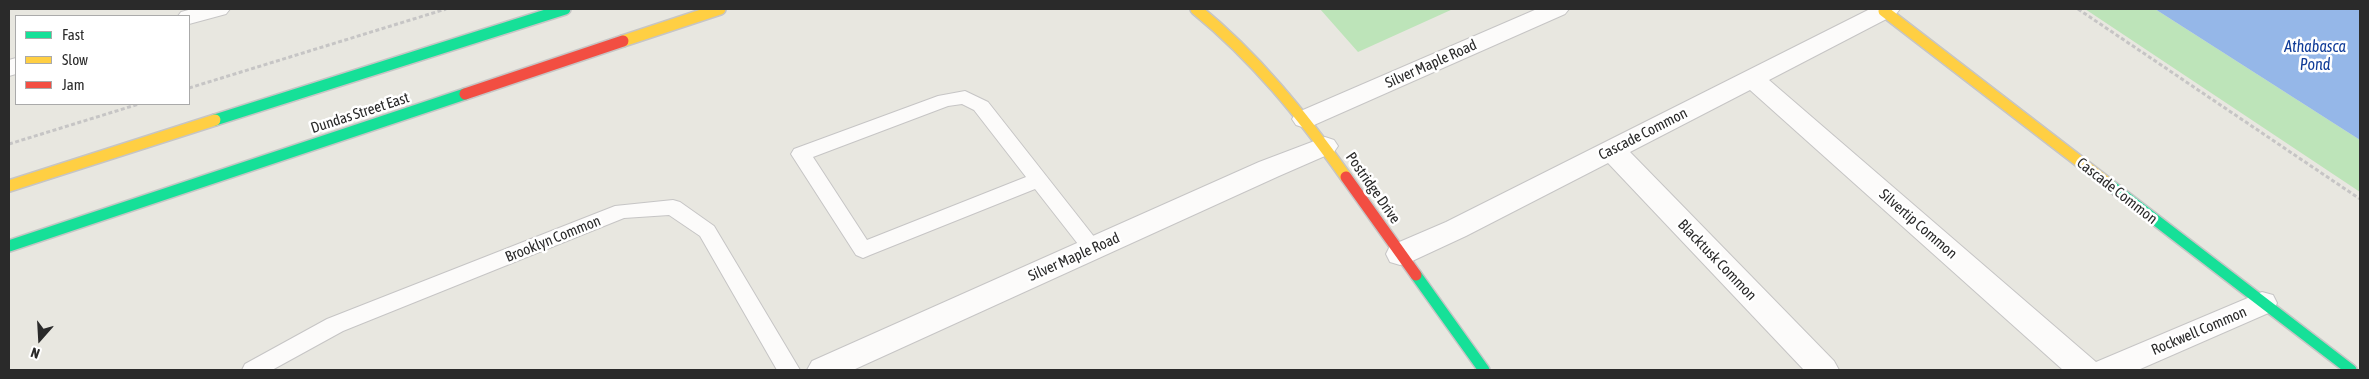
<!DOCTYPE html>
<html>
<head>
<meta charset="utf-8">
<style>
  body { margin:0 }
  #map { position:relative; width:2369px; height:379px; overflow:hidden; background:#e8e7e0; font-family:"Asap Condensed",sans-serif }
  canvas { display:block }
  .frame { position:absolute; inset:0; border:10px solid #2a2a2a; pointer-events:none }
  .legend { position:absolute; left:15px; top:15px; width:175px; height:90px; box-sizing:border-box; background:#fff; border:1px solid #aaa; margin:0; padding:6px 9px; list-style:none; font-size:15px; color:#2a2a2a }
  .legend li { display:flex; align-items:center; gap:10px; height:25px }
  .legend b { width:25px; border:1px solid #aaa }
  .north { position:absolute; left:15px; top:314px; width:50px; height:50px; -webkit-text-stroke:4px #fff; paint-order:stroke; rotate:199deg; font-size:14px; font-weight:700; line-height:20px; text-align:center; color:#2a2a2a }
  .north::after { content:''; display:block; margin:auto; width:18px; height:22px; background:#2a2a2a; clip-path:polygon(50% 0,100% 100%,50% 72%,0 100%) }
</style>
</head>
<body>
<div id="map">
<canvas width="2369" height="379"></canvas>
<div class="frame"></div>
<ul class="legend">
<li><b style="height:6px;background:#16e098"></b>Fast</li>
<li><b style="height:6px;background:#ffcf43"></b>Slow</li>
<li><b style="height:6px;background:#f24e42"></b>Jam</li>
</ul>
<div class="north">N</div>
</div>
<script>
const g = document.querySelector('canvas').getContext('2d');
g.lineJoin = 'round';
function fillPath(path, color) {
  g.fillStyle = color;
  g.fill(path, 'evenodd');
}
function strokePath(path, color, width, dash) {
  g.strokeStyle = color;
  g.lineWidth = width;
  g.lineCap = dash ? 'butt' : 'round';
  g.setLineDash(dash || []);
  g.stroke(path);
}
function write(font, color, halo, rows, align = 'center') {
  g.font = font + ' "Asap Condensed",sans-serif';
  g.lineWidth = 5;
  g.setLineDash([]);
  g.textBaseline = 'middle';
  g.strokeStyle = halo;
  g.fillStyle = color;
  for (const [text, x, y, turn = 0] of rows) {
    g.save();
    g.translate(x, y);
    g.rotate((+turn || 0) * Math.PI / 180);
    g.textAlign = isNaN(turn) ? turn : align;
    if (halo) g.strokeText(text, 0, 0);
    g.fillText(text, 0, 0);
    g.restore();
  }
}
fillPath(new Path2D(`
  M 1320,9 L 1453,9 L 1358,52 Z
  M 2085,9 L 2155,9 L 2360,140 L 2360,192 Z`), '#bde4b9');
fillPath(new Path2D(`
  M 2155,9 L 2360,9 L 2360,140 Z`), '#95b7e8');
const lane = new Path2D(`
  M 965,91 L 988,102 L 1099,243 L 1102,248 L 1099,253 L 1092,256 L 1085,253 L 1035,189 L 870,255 L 863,258 L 856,255 L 791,154 L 794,149 L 938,96 ZM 962,104 L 974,110 L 1026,177 L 867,240 L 813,157 L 948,106 Z
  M 673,200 L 680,202 L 714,226 L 800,370 L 777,370 L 700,236 L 669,215 L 624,218 L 343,331 L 272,370 L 242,370 L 245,364 L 327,319 L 615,206 Z`);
const street = new Path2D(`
  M 192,9 L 230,9 L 226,14 L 189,24 L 189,16 L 178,16 L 181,12 Z
  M 1537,9 L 1569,9 L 1565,14 L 1314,125 L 1305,128 L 1296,125 L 1292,119 L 1296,113 Z
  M 1870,9 L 1900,9 L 1896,14 L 1769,80 L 2096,362 L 2262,292 L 2273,295 L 2277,303 L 2273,311 L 2138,370 L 2063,370 L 1750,90 L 1630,152 L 1834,361 L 1839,370 L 1804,370 L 1608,163 L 1466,236 L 1410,262 L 1400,265 L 1390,262 L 1386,254 L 1390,246 L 1446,222 Z
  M 16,58 L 16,74 L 9,76 L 9,60 Z
  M 1325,137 L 1334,140 L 1338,146 L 1334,152 L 1279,176 L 853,370 L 807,370 L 812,361 L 1259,162 Z`);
const fast = new Path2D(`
  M 215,120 L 565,9
  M 2110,185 L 2351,370
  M 9,246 L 465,94
  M 1416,275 L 1484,370`);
const slow = new Path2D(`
  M 1196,9 C 1255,57 1302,115 1346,177
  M 1884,11 L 2110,185
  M 623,41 L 720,9
  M 9,186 L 215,120`);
const jam = new Path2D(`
  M 465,94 L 623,41
  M 1346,177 L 1416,275`);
strokePath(lane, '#c6c5c5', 2);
strokePath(street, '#c6c5c5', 2);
strokePath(fast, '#c6c5c5', 14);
strokePath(slow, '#c6c5c5', 14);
strokePath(jam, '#c6c5c5', 14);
strokePath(new Path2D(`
  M 2078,9 L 2360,199
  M 189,88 L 446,9
  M 9,144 L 139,104`), '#c6c5c5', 3, [4, 2.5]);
fillPath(lane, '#fcfbfa');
fillPath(street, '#fcfbfa');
strokePath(fast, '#16e098', 11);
strokePath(slow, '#ffcf43', 11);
strokePath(jam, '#f24e42', 11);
write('15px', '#2a2a2a', '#fff', [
  ["Silver Maple Road",1431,64,-24],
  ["Dundas Street East",360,113,-18],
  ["Cascade Common",1643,134,-27],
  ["Postridge Drive",1373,188,55],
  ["Cascade Common",2117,191,38],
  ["Silvertip Common",1918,224,41],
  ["Brooklyn Common",553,239,-22],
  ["Silver Maple Road",1074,257,-24],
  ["Blacktusk Common",1717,260,46],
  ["Rockwell Common",2199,331,-23]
]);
write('italic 16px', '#103c98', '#fff', [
  ["Athabasca",2315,47],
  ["Pond",2315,65]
]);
</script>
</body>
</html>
